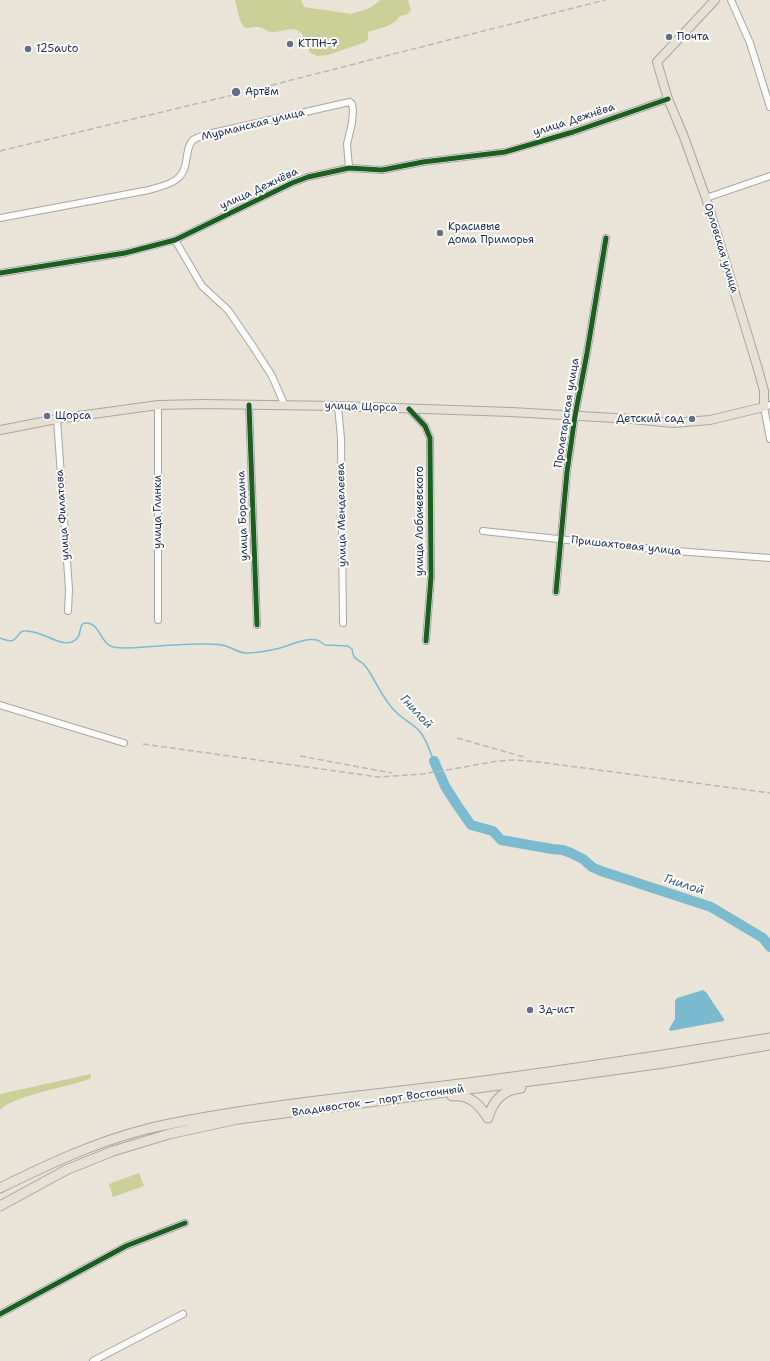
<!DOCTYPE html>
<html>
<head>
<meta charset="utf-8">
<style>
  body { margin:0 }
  canvas { display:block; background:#e9e4d7 }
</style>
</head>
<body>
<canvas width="770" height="1361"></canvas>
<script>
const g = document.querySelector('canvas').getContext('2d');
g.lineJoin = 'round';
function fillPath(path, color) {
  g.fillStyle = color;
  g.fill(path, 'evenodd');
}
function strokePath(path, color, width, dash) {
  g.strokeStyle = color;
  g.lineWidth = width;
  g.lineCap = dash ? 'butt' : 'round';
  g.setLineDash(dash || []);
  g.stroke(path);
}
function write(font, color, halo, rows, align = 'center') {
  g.font = font + ' "Shantell Sans",sans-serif';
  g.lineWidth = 4;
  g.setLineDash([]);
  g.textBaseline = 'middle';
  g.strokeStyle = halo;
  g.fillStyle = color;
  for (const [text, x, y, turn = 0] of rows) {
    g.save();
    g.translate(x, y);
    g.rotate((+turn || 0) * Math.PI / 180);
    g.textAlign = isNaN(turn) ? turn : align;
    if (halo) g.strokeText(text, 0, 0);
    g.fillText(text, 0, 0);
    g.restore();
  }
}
fillPath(new Path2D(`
  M 235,0 L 301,0 L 304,7 L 351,14 L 370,8 L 381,0 L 408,0 L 411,10 L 408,14 L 400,16 C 393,27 380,28 368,32 L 368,39 L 366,42 L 328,55 L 318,56 L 310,53 C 307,47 306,38 301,33 C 293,25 282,32 272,32 C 266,32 264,27 258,27 C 254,26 250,29 246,28 C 239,25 237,7 235,0 Z
  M 91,1074 L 91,1078 L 87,1080 C 67,1087 12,1096 0,1110 L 0,1094 Z
  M 139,1173 L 144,1186 L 113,1197 L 109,1184 Z`), '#cad097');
fillPath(new Path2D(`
  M 703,990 L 706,992 L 724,1019 L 724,1021 L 670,1031 L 669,1029 L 675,1019 L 675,1001 L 677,998 Z`), '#7cbbcf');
strokePath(new Path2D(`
  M 0,638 C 21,647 14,631 25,631 C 42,630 57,646 72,642 C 85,637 76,622 87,623 C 100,624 101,644 113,647 C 123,649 134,648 144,647 C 162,646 180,644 199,644 C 207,644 218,643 226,646 C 233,648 239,653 246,653 C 255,653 267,651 276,649 C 288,647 304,637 317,640 C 320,641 322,643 325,645 L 348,646 L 352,649 C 353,662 360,658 366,667 C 377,682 383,701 397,713 C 404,720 415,725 421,733 C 427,741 430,752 434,761`), '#7cbbcf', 1.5);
strokePath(new Path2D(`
  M 434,761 L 445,786 L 457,805 L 471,825 L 493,831 L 501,840 L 552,849 L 563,850 L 571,853 L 583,859 L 592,867 L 601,871 L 711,907 L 763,938 L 770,947`), '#7cbbcf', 10);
const minor = new Path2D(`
  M 731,0 L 750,43 L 770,107
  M 706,198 L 770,176
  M 0,218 L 149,190 C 158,187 171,185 178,178 C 190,168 184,148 193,140 C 197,137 204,136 208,134 L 345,103 L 350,102 L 352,104 L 353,110 L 352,123 L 347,144 L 349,168
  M 175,240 L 202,286 L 228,310 L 252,345 L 272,376 L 285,406
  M 0,273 L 125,253 L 175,240 L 292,183 L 308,177 L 349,168 L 382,170 L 423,162 L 505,152 L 573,132 L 668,99
  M 158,405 L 158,620
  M 249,405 L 257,625
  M 770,405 L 764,407 L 770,439
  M 338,406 L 341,438 L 343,623
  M 409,409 L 425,426 L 430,438 L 431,577 L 426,641
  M 57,419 L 69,589 L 68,611
  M 483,531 L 662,550 L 770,558
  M 556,592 L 567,472 L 575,416 L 587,353 L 606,238
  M 0,705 L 124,743
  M 0,1314 L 126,1246 L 185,1223
  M 93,1361 L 183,1314`);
const major = new Path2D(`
  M 0,430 L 57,419 L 158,405 L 202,404 L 338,406 L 511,412 L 632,419 L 673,423 L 710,420 L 764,407 L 764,391 L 758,369 L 706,198 L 684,137 L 668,99 L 657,62 L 715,0`);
const highway = new Path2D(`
  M 452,1096 C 469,1094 479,1104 488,1118
  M 488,1118 C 493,1100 503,1090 521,1088
  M 0,1188 C 47,1165 95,1142 147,1129 C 179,1121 212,1116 244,1111 C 321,1099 399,1092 476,1082 C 574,1069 672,1054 770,1038
  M 0,1206 L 66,1170 L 113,1151 L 169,1134 L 238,1119 L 577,1075 L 664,1063 L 770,1045`);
strokePath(minor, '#a6a6a5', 8);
strokePath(major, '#a6a6a5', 10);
strokePath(highway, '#a6a6a5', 11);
strokePath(minor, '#fcfbf9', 6);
strokePath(major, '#e6e1d4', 8);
strokePath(highway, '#e6e1d4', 9);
strokePath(new Path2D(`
  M 0,151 L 237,94 L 605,0
  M 457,738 L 524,757
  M 143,744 L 379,777 L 423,774 L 498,761 L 514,760 L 539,762 L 770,793
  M 300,756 L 392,773`), '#b6b8bb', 1.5, [6, 3]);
strokePath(new Path2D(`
  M 0,273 L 125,253 L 175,240 L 292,183 L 308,177 L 349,168 L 382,170 L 423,162 L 505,152 L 573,132 L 668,99
  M 249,405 L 257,625
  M 409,409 L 425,426 L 430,438 L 431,577 L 426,641
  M 556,592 L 567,472 L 575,416 L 587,353 L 606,238
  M 0,1314 L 126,1246 L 185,1223`), '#1b5e20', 5);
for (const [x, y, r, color] of [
  [669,37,4,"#636e88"],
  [290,44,4,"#636e88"],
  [28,49,4,"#636e88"],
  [236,92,5,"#636e88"],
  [440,233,4,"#636e88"],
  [47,416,4,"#636e88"],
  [692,419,4,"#636e88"],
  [530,1010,4,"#636e88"]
]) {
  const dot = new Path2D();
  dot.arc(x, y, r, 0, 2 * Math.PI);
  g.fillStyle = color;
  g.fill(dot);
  strokePath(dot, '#fdfcf7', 1.5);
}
write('11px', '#1b2f5e', '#fdfcf7', [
  ["Почта",677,37],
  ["КТПН-7",298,44],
  ["125auto",36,49],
  ["Артём",245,92],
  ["Красивые",448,227],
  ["дома Приморья",448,240],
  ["Щорса",55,416],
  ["Детский сад",684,419,"right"],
  ["3д-ист",538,1010]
], 'left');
write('11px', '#1b2f5e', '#fdfcf7', [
  ["улица Дежнёва",574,120,-18],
  ["Мурманская улица",253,125,-14],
  ["улица Дежнёва",259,189,-25],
  ["Орловская улица",721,248,73],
  ["улица Щорса",361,407,2],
  ["Пролетарская улица",567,413,-81],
  ["улица Глинки",158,512,-90],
  ["улица Филатова",63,515,-94],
  ["улица Менделеева",342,515,-91],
  ["улица Бородина",243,516,-92],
  ["улица Лобачевского",420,521,-90],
  ["Пришахтовая улица",626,546,6],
  ["Владивосток — порт Восточный",378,1101,-8]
]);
write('italic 12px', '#2d5a84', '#fdfcf7', [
  ["Гнилой",416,712,47],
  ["Гнилой",684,885,18]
]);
</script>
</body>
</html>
